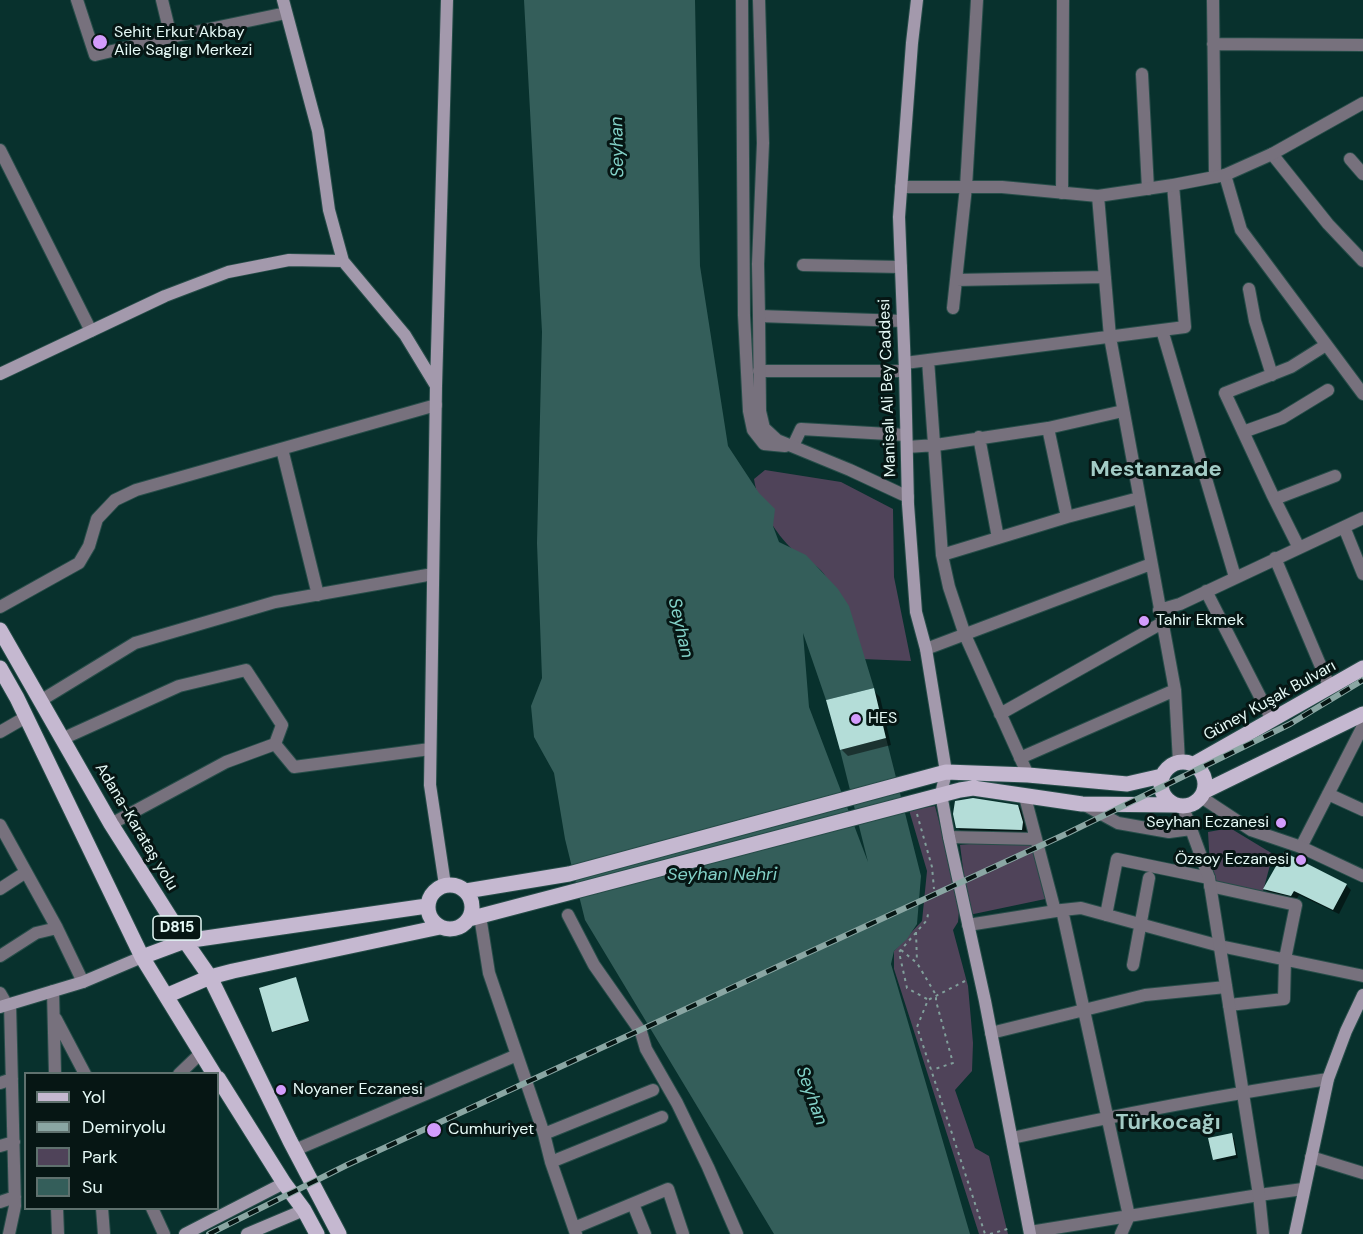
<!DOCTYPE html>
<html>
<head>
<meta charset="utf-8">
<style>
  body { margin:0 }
  #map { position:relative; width:1363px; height:1234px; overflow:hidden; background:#08312d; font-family:"DM Sans",sans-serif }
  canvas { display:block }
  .legend { position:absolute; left:24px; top:1072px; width:195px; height:138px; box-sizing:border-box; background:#061614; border:2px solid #5f716e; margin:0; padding:8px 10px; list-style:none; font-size:18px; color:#e5f9f6 }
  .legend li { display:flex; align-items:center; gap:12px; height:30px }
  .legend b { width:30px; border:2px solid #5f716e }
</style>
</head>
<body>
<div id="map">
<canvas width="1363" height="1234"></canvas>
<ul class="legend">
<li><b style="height:8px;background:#c5b8d0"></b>Yol</li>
<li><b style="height:8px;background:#8aa6a3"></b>Demiryolu</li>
<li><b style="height:16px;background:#4f4359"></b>Park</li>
<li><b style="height:16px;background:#345e5a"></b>Su</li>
</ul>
</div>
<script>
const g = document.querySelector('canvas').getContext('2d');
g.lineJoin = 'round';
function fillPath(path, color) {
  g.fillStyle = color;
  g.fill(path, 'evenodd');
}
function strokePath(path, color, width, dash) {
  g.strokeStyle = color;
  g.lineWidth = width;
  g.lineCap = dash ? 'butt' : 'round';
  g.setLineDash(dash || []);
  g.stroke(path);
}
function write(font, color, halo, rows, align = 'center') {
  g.font = font + ' "DM Sans",sans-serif';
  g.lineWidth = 6;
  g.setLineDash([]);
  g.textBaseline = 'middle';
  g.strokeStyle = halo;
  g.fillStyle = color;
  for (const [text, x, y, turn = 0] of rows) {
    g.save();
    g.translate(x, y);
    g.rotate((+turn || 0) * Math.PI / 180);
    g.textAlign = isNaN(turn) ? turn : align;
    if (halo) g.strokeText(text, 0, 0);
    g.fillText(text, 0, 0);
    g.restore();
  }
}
fillPath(new Path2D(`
  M 765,470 L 841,482 L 893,509 L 894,577 L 911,661 L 862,659 C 851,631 841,599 824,574 C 817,564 803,559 794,551 C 774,532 758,505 754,479 Z
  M 935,806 L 960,901 L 958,922 L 953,930 L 968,986 L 973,1043 L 972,1071 L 955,1090 L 975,1148 L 989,1156 L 1008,1234 L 979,1234 L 894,969 L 894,951 L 922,921 L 927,871 L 909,810 Z
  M 1230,828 L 1273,854 L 1262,895 L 1211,884 L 1208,832 Z
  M 1032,837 L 1050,898 L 969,915 L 960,845 Z`), '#4f4359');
fillPath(new Path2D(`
  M 524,0 L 695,0 L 700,266 L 728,446 L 759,493 L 775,509 L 773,526 L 779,542 L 806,555 L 838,589 L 849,606 L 874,688 L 826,700 L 803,633 L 809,707 L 868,862 L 840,750 L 886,738 L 921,876 L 917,924 L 907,939 L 894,951 L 891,964 L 970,1234 L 774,1234 L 585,920 L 565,839 L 554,773 L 534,737 L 531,706 L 542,678 L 537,543 L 542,332 Z`), '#345e5a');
fillPath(new Path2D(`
  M 873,690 L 880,697 L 891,745 L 848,756 L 841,749 Z
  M 1018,806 L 1023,811 L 1027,828 L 1027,835 L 962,832 L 957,827 Z
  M 1346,885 L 1351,890 L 1339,914 L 1299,895 L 1296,900 L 1270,894 L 1265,889 Z
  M 296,980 L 309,1022 L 275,1032 L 273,1031 Z
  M 1231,1135 L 1234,1138 L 1238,1158 L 1217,1162 L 1214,1159 Z`), '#0007');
fillPath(new Path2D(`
  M 874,688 L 886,738 L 840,750 L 826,700 Z
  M 973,798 L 1018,805 L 1023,822 L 1022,830 L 956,828 L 953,814 L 955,801 Z
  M 1284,852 L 1347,884 L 1333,910 L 1294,891 L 1291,896 L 1263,889 Z
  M 296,977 L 309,1021 L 272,1032 L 259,988 Z
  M 1232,1133 L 1236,1155 L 1213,1160 L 1208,1138 Z`), '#b4ddd8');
const minor = new Path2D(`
  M 77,0 L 95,55 L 171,37 L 286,13
  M 162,0 L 171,37
  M 1213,0 L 1215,177
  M 1213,44 L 1363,45
  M 1142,74 L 1148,189
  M 0,150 L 91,331
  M 1272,154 L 1328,224 L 1363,261
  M 1350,159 L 1363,174
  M 1225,175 L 1241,230 L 1363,394
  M 1062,193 L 1063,0
  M 1098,196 L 1110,337 L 1175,690 L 1179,762
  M 803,265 L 901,267
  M 956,280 L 1105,277
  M 1249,289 L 1255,321 L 1272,375
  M 953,308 L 966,187 L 977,0
  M 759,316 L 903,321
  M 1162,330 L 1235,577
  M 928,360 L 942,555 L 949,587 L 965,635 L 1028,775
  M 905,363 L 1185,327 L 1173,185
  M 759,371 L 905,371
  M 1048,428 L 1067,517
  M 1243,432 L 1282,418 L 1328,390
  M 979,437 L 998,538
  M 793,446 L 801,429 L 906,435
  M 907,447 L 936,445 L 1048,428 L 1123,411
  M 282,449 L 318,595
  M 1275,499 L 1335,476
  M 1344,527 L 1363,574
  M 1299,548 L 1272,494 L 1225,393 L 1291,367 L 1326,345
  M 942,555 L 1067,517 L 1139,498
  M 1275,558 L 1330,688
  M 1206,591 L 1272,720
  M 0,607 L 79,563 L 89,546 L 97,519 L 115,500 L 136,490 L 436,405
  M 1159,610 L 1180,604 L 1363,518
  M 926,649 L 1151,564
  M 40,701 L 135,643 L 275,602 L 433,574
  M 1000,714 L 1162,623
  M 0,732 L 26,717
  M 62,739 L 179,686 L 246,670 L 282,725 L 275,744
  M 1020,758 L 1175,690
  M 1328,794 L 1363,810
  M 1025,797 L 1055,911
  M 111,824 L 226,762 L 275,744 L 294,767 L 430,749
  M 0,825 L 57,928 L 83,982
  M 949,837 L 1036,839
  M 1301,847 L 1363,726
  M 1210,886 L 1296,905 L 1285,959 L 1284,999 L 1229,1005
  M 0,889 L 26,872
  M 1062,910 L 1081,908 L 1220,946 L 1363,976
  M 568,915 L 594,965 L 641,1032 L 646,1049 L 677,1103 L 708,1167 L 737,1234
  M 1106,915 L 1117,859 L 1209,878
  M 480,916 L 489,973 L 544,1134 L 551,1162 L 576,1234
  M 968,925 L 1062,910 L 1129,1216 L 1121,1234
  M 0,956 L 36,933 L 57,928
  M 1133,965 L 1149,878
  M 53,991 L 55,1074
  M 0,993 L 7,1005
  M 56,1019 L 85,1074
  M 991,1033 L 1145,995 L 1226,987
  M 179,1074 L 201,1053
  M 0,1083 L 12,1079
  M 544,1134 L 653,1090
  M 1012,1138 C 1117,1115 1222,1095 1328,1079
  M 0,1146 L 14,1142
  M 295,1150 L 517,1055
  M 1311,1157 L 1363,1173
  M 551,1162 L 662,1117
  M 0,1202 L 15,1197
  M 633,1204 L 645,1234
  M 57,1208 L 58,1234
  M 102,1208 L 104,1234
  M 152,1208 L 164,1234
  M 574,1228 L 668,1189 L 683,1234
  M 1030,1232 L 1259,1195 L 1303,1189
  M 9,1234 L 15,1206 L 10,1004`);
const tertiary = new Path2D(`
  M 742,0 L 744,315 L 749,411 L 753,430 L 764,444 L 785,446
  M 759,0 L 763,143 L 758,264 L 759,316 L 760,411 L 764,428 L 777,440 L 850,470 L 908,497
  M 901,187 L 1002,187 L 1098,196 L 1173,185 L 1225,175 L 1272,154 L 1363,103
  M 1201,797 L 1251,830 L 1301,847 L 1363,876
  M 1083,804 L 1118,823 L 1169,832 L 1191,829
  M 1183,807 L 1209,878 L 1259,1195 L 1263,1234`);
const secondary = new Path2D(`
  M 283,0 L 318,131 L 329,210 L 343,261 L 405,335 L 436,386 L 430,785 L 445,885
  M 917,0 L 912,43 L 899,217 L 905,371 L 908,504 L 916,612 L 926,649 L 946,772 L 941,794 L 949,837 L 985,1001 L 1030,1234
  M 0,374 L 165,296 L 228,272 L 289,260 L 343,261
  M 436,386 L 447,0
  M 0,1007 L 83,982 L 142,957
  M 185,1234 L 284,1183
  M 247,1234 L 304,1210
  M 1295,1234 L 1328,1079 L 1346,1031 L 1363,995`);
const primary = new Path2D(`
  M 0,630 L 111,824 L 185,941 L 210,977 L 290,1141 L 339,1234
  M 0,668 L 17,698 L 142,957 L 214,1074
  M1161 784a22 22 0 1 1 44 0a22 22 0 1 1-44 0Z
  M 1194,764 L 1363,668
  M 1205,791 L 1363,714
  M428 907a22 22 0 1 1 44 0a22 22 0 1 1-44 0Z
  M 466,891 L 569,874 L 946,772 L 1028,775 L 1127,784 L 1162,776
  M 469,919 L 960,790 L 973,788 L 1082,804 L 1176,805
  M 142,957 L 185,941 L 427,906
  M 166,996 L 210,977 L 233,971 L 440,927
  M 218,1078 L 284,1183 L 304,1210 L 317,1234`);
strokePath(minor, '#274d49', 14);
strokePath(tertiary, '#274d49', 14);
strokePath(secondary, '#274d49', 14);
strokePath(primary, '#274d49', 17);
strokePath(new Path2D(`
  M 917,814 L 932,867 L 934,889
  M 916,932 L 917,962
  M 901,950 L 917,963 L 936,995 L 936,1001 L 953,1063 L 932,1070
  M 965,981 L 928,1000 L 917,1027 L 985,1234
  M 927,999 L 907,988 L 899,952 L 927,920 L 928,914
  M 990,1234 L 1011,1228`), '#819f9b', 2, [3, 4.5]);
strokePath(minor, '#77717d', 12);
strokePath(tertiary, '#77717d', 12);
strokePath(secondary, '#a399ac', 12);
strokePath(primary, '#c5b8d0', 15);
const rail = new Path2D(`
  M 209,1234 L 347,1165 L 1068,833 L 1290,724 L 1363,680`);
strokePath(rail, '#8aa6a3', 6);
strokePath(rail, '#061614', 4, [11]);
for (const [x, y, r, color] of [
  [100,42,8,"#d39cfc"],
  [1144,621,6,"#d39cfc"],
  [856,719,6,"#d39cfc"],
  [1281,823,6,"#d39cfc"],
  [1301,860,6,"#d39cfc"],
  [281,1090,6,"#d39cfc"],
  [434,1130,8,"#d39cfc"]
]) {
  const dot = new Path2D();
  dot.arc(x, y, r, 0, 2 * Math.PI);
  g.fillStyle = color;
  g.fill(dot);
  strokePath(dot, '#061614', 2);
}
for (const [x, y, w] of [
  [177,928,48]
]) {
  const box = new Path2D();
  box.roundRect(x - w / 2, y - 12, w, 24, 4.5);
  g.fillStyle = '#061614';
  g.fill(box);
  strokePath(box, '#e5f9f6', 1.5);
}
write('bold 15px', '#e5f9f6', null, [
  ["D815",177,928]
]);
write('16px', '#e5f9f6', '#061614', [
  ["Sehit Erkut Akbay",114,33],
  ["Aile Saglıgı Merkezi",114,51],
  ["Tahir Ekmek",1156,621],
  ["HES",868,719],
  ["Seyhan Eczanesi",1269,823,"right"],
  ["Özsoy Eczanesi",1289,860,"right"],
  ["Noyaner Eczanesi",293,1090],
  ["Cumhuriyet",448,1130]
], 'left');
write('16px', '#e5f9f6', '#061614', [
  ["Manisalı Ali Bey Caddesi",888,388,-92],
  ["Güney Kuşak Bulvarı",1270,701,-29],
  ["Adana-Karataş yolu",136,827,59]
]);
write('italic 18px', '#83d2c8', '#061614', [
  ["Seyhan",618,147,-91],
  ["Seyhan",680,628,77],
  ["Seyhan Nehri",722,875],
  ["Seyhan",811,1096,70]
]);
write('bold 22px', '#a3ccc6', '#061614', [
  ["Mestanzade",1156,470],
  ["Türkocağı",1168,1123]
]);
</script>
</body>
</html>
